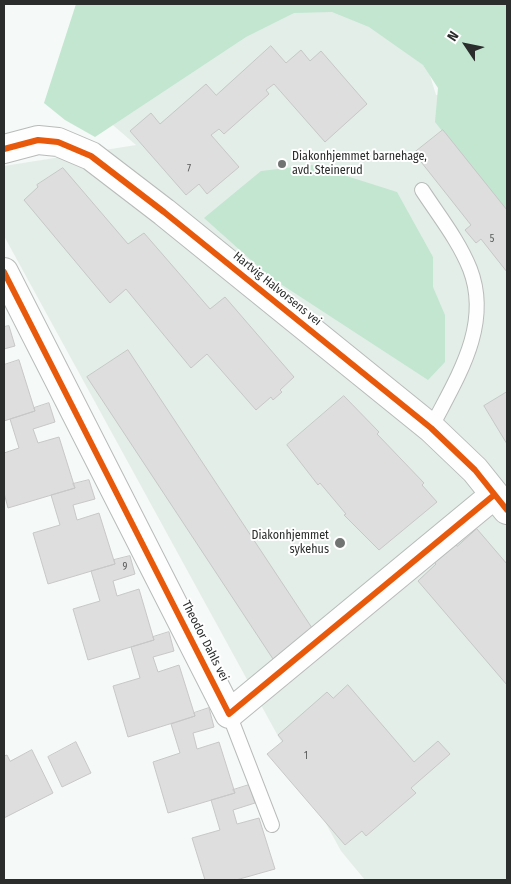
<!DOCTYPE html>
<html>
<head>
<meta charset="utf-8">
<style>
  body { margin:0 }
  #map { position:relative; width:511px; height:884px; overflow:hidden; background:#f5f9f7; font-family:"Fira Sans Condensed",sans-serif }
  canvas { display:block }
  .frame { position:absolute; inset:0; border:5px solid #2b2d2c; pointer-events:none }
  .north { position:absolute; left:441px; top:20px; width:50px; height:50px; -webkit-text-stroke:4px #fff; paint-order:stroke; rotate:304deg; font-size:14px; font-weight:700; line-height:20px; text-align:center; color:#2b2d2c }
  .north::after { content:''; display:block; margin:auto; width:18px; height:22px; background:#2b2d2c; clip-path:polygon(50% 0,100% 100%,50% 72%,0 100%) }
</style>
</head>
<body>
<div id="map">
<canvas width="511" height="884"></canvas>
<div class="frame"></div>
<div class="north">N</div>
</div>
<script>
const g = document.querySelector('canvas').getContext('2d');
g.lineJoin = 'round';
function fillPath(path, color) {
  g.fillStyle = color;
  g.fill(path, 'evenodd');
}
function strokePath(path, color, width, dash) {
  g.strokeStyle = color;
  g.lineWidth = width;
  g.lineCap = dash ? 'butt' : 'round';
  g.setLineDash(dash || []);
  g.stroke(path);
}
function write(font, color, halo, rows, align = 'center') {
  g.font = font + ' "Fira Sans Condensed",sans-serif';
  g.lineWidth = 4;
  g.setLineDash([]);
  g.textBaseline = 'middle';
  g.strokeStyle = halo;
  g.fillStyle = color;
  for (const [text, x, y, turn = 0] of rows) {
    g.save();
    g.translate(x, y);
    g.rotate((+turn || 0) * Math.PI / 180);
    g.textAlign = isNaN(turn) ? turn : align;
    if (halo) g.strokeText(text, 0, 0);
    g.fillText(text, 0, 0);
    g.restore();
  }
}
fillPath(new Path2D(`
  M 289,4 L 348,4 L 428,69 L 436,95 L 507,84 L 507,880 L 365,880 L 341,851 L 4,236 L 4,166 L 136,145 L 77,94 Z`), '#e4eee8');
fillPath(new Path2D(`
  M 76,4 L 507,4 L 507,213 L 435,122 L 438,88 L 423,65 L 369,27 L 332,12 L 294,13 L 246,37 L 95,137 L 65,120 L 44,103 Z
  M 312,165 L 397,192 L 433,257 L 433,287 L 445,315 L 445,362 L 428,380 L 270,277 L 204,218 L 261,171 Z`), '#c2e6d0');
const building = new Path2D(`
  M 271,46 L 286,63 L 301,50 L 310,61 L 321,51 L 367,104 L 325,142 L 274,84 L 266,90 L 269,94 L 224,134 L 219,129 L 211,135 L 239,167 L 207,194 L 199,184 L 186,195 L 130,131 L 151,113 L 160,124 L 206,84 L 216,95 Z
  M 443,130 L 507,210 L 507,272 L 481,239 L 476,243 L 465,230 L 471,225 L 414,153 Z
  M 63,168 L 128,244 L 144,233 L 210,309 L 225,297 L 294,377 L 280,390 L 282,392 L 273,400 L 271,397 L 256,410 L 207,354 L 191,368 L 126,289 L 110,303 L 24,200 L 38,187 L 37,185 Z
  M 9,326 L 15,346 L 4,349 L 4,327 Z
  M 128,350 L 314,631 L 273,659 L 87,377 Z
  M 19,360 L 35,411 L 4,421 L 4,365 Z
  M 507,392 L 507,444 L 484,406 Z
  M 344,396 L 379,432 L 377,434 L 424,483 L 422,485 L 437,502 L 379,550 L 344,515 L 346,514 L 320,483 L 318,485 L 287,445 Z
  M 49,403 L 55,422 L 33,429 L 38,443 L 59,437 L 75,488 L 8,508 L 4,493 L 4,453 L 19,448 L 10,419 L 35,411 L 34,408 Z
  M 89,480 L 95,499 L 73,505 L 77,520 L 99,513 L 115,564 L 48,584 L 33,533 L 60,525 L 51,495 L 75,488 L 73,484 Z
  M 477,529 L 507,564 L 507,685 L 418,581 L 436,564 L 434,562 L 455,543 L 457,546 Z
  M 130,556 L 135,574 L 113,581 L 117,596 L 139,589 L 154,640 L 88,660 L 73,609 L 100,601 L 91,571 L 115,564 L 114,560 Z
  M 169,632 L 174,651 L 153,657 L 158,672 L 179,665 L 195,716 L 128,737 L 113,686 L 140,678 L 131,647 L 154,640 L 153,637 Z
  M 348,685 L 414,762 L 438,741 L 450,754 L 411,788 L 416,793 L 366,836 L 362,831 L 345,845 L 267,754 L 283,741 L 278,735 L 327,692 L 333,698 Z
  M 209,708 L 214,727 L 193,733 L 197,749 L 219,742 L 235,793 L 168,813 L 153,762 L 180,753 L 171,724 L 195,716 L 194,713 Z
  M 76,742 L 91,773 L 62,787 L 48,757 Z
  M 32,750 L 53,793 L 4,818 L 4,756 L 7,755 L 10,761 Z
  M 249,785 L 255,803 L 233,810 L 237,824 L 259,818 L 275,869 L 236,880 L 205,880 L 192,838 L 220,830 L 211,800 L 235,793 L 233,790 Z`);
fillPath(building, '#dedede');
strokePath(building, '#c7c7c7', 1);
const lane = new Path2D(`
  M 422,190 C 439,216 459,241 470,269 C 492,326 456,379 431,428
  M 229,714 L 272,825`);
const street = new Path2D(`
  M 4,149 L 38,140 L 58,142 L 91,156 L 164,212 L 431,428 L 475,470 L 507,510
  M 4,272 L 229,714 L 494,495`);
strokePath(lane, '#b8bbba', 16);
strokePath(street, '#b8bbba', 30);
strokePath(lane, '#fefefe', 14);
strokePath(street, '#fefefe', 28);
strokePath(new Path2D(`
  M 4,149 L 38,140 L 58,142 L 91,156 L 164,212 L 431,428 L 475,470 L 507,510
  M 4,272 L 229,714 L 494,495`), '#e8590c', 6);
for (const [x, y, r, color] of [
  [282,164,5,"#727473"],
  [340,543,6,"#727473"]
]) {
  const dot = new Path2D();
  dot.arc(x, y, r, 0, 2 * Math.PI);
  g.fillStyle = color;
  g.fill(dot);
  strokePath(dot, '#fff', 2);
}
write('10px', '#595a5a', null, [
  ["7",189,169],
  ["5",492,239],
  ["9",125,567],
  ["1",306,756]
]);
write('12px', '#2b2d2c', '#fff', [
  ["Diakonhjemmet barnehage,",292,157],
  ["avd. Steinerud",292,171],
  ["Diakonhjemmet",329,536,"right"],
  ["sykehus",329,550,"right"]
], 'left');
write('12px', '#2b2d2c', '#fff', [
  ["Hartvig Halvorsens vei",277,289,39],
  ["Theodor Dahls vei",205,641,63]
]);
</script>
</body>
</html>
